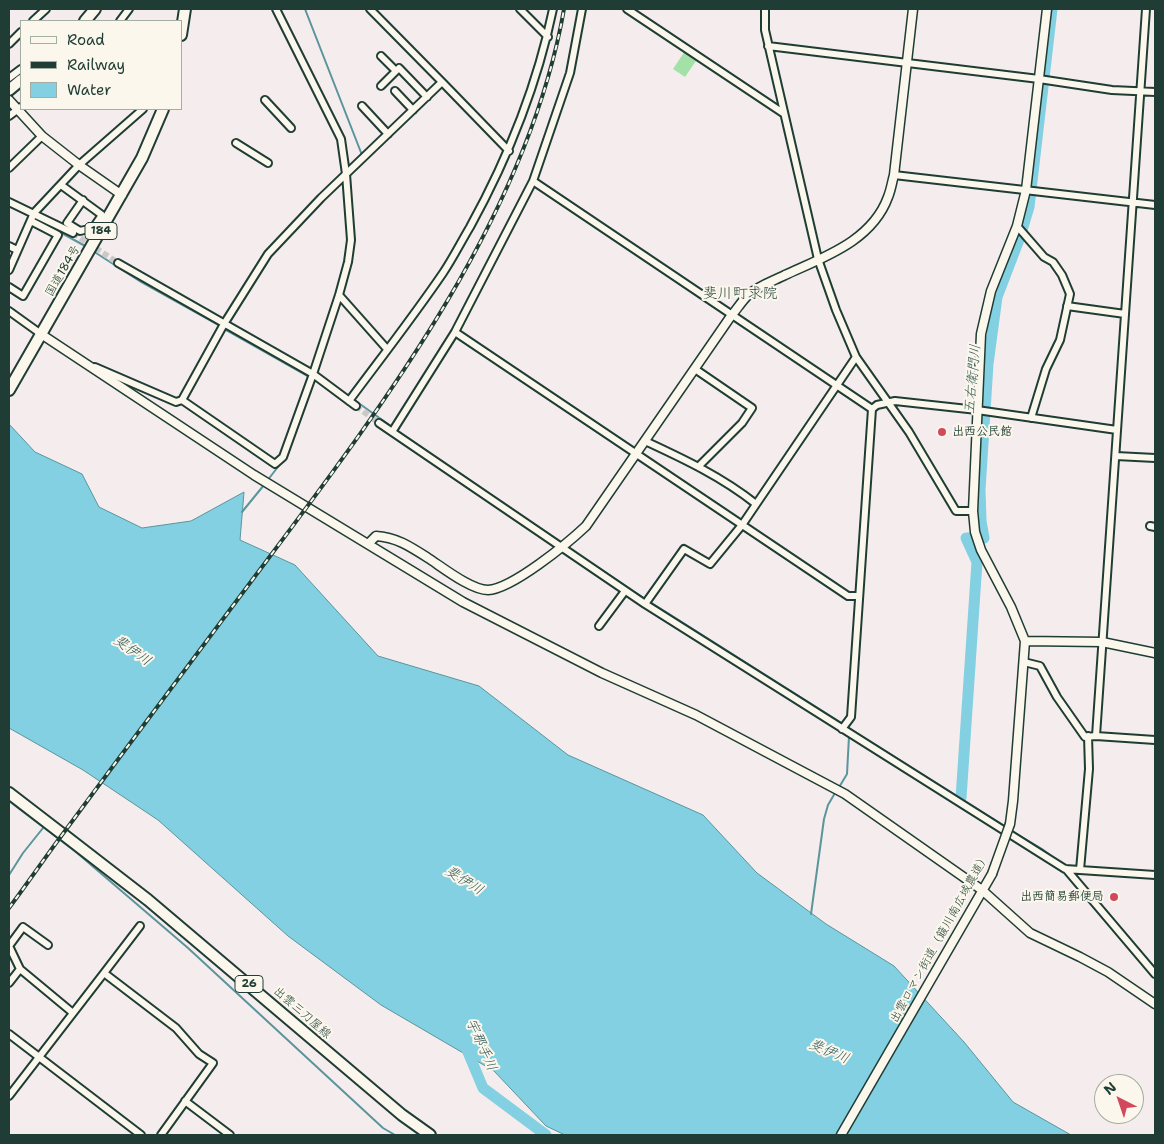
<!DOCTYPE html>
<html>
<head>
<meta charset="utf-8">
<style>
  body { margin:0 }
  #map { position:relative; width:1164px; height:1144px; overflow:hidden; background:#f5eced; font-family:"Shantell Sans",sans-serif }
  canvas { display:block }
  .frame { position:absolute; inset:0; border:10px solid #1f3d34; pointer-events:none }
  .legend { position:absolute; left:20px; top:20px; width:162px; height:90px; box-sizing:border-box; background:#fbf7ec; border:1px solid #a3ada2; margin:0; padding:6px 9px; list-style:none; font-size:15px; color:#1f3d34 }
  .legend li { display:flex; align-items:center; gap:10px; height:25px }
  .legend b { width:25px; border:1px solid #a3ada2 }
  .north { position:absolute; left:1094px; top:1074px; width:50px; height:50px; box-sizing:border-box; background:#fbf7ec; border:1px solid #a3ada2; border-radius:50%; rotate:319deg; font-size:14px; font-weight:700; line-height:20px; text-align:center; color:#1f3d34 }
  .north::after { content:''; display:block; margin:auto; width:18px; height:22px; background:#d1495b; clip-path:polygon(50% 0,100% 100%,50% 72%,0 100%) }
</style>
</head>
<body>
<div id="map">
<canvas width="1164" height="1144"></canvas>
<div class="frame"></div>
<ul class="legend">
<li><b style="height:6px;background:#fbf7ec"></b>Road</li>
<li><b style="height:6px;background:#1f3d34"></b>Railway</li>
<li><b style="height:14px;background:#82d0e1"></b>Water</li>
</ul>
<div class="north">N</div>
</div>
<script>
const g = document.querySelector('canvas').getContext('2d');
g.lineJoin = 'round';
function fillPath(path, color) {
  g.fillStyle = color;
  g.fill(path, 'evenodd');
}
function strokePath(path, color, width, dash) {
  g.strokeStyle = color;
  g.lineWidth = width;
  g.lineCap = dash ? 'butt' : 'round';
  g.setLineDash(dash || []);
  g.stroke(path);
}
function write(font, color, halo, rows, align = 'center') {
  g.font = font + ' "Shantell Sans","Klee One",sans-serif';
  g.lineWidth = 4;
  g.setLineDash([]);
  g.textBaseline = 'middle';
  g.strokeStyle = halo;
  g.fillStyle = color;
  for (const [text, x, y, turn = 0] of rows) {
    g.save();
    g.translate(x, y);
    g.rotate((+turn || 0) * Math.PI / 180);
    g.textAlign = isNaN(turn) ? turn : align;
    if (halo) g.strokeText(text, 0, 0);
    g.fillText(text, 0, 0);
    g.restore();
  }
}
fillPath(new Path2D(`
  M 685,51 L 698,58 L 685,77 L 673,69 Z`), '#a3e1a9');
const water = new Path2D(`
  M 9,424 L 35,452 L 82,474 L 99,507 L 142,528 L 191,521 L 244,492 L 240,540 L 295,565 L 378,656 L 479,686 L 568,755 L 703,815 L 757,873 L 826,924 L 894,966 L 964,1042 L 1013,1102 L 1071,1135 L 565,1135 L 546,1126 L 494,1071 L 381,1005 L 288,936 L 158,820 L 83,770 L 9,728 Z`);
fillPath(water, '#82d0e1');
strokePath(water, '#5a959c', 1);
strokePath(new Path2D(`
  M 305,9 L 362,155 L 361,156
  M 9,206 L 30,216
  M 34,218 L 87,247
  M 93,251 L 141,282 L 220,326
  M 224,329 L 309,377
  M 353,399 L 392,427
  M 396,430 L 561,543
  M 267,481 L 284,459
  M 242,512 L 264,485
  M 565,546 L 639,595 L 843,724
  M 847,727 L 1006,827
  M 838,789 L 847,774 L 849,736
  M 9,801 L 76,852 L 188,948 L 383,1128 L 395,1135
  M 1010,830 L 1042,849 L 1056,860
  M 9,875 L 23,853 L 43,828
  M 1075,875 L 1155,968
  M 811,914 L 824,819 L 828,805 L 835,793`), '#5a959c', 2);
strokePath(new Path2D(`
  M 961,798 L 977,562 L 966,538 L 984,538 L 981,521 L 980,490 L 988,364 L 997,297 L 1020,237 L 1029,207 L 1052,9
  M 465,1045 L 483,1088 L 546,1135`), '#82d0e1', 11);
strokePath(new Path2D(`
  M 73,233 L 118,263
  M 356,406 L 379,423`), '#cac9c8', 6, [6, 3]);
const minor = new Path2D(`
  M 370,9 L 442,82
  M 520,9 L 548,37
  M 627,9 L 783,113
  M 765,9 L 765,30 L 818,259 L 836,310 L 856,357 L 909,432 L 956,511 L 973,511
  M 33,21 L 46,9
  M 120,21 L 129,9
  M 9,44 L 21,32
  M 768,46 L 1039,79 L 1112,90 L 1155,92
  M 381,56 L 396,71
  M 9,78 L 21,69
  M 381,86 L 399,68 L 427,97
  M 395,91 L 413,110
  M 265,100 L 291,128
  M 362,106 L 388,134
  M 9,116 L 21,107
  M 236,143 L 268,163
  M 9,168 L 42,136
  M 894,175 L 1155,205
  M 533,181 L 872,409 L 851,717 L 842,729
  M 61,185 L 102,215 L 93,228 L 80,231 L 67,223 L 83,200
  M 9,202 L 73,233
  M 1017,226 L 1044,257 L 1053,262 L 1062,275 L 1070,294 L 1060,340 L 1046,369 L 1031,418
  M 9,246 L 17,250
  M 118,263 L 313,374 L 356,406
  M 9,270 L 34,213 L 79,165 L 143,109
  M 9,287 L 23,296 L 58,235 L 31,221
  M 339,295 L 387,349
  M 1067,306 L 1125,314
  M 9,311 L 41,334
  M 455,332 L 848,596 L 859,596
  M 95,367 L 176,402 L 182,400 L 224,324 L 268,254 L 321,198 L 442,82 L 509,151
  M 695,369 L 752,408 L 742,423 L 699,466
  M 182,400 L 275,464 L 283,457 L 313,374 L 339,295 L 348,262 L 351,240 L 346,174 L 341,139 L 276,9
  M 349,401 C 381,358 413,317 443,273 C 453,258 461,242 470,227 C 508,158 537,86 553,9
  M 872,409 L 877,405 L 895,401 L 977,410 L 1117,430
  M 379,423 L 645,604 L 1065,869 L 1155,875
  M 392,432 L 455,332 L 533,181 L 570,73 L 582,9
  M 645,441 C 684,459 722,477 756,504
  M 1116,456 L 1155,458
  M 1150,526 L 1155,527
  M 645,604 L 684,549 L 710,564 L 742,525 L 856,357
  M 599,626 L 625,591
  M 1024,662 L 1040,666 L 1057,697 L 1085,737 L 1096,736 L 1155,740
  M 1096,736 L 1146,9
  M 1066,869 L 1155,974
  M 1080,870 L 1089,769 L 1088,736
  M 48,945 L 23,927 L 9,946 L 20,969 L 73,1013
  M 104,973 L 140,926
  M 9,983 L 20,969
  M 9,1034 L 141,1135
  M 9,1096 L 104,973 L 176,1028 L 199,1054 L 213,1063 L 161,1135
  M 185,1101 L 230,1135`);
const tertiary = new Path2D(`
  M 9,100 L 42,136 L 79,165 L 122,195
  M 41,334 L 254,475 L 463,602 L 602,673 L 696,715 L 845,794 L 982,890 L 1030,933 L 1080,957 L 1108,972 L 1155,1004
  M 368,544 L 376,536 C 396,537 411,547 428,558 C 442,567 471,590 488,590 C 512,589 568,543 586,526 L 731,316 C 737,309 742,301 748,295 C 758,286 773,281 785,275 C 824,257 872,241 888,197 C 891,190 892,182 894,175 L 913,9
  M 1025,641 L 1102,642 L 1155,653
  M 1010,824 L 1013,801 L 1025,641 L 1011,607 L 981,550 L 975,532 L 973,511 L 981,334 L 991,291 L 1017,226 L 1026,190 L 1047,9
  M 841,1135 L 992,874`);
const primary = new Path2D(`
  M 9,793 L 61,833
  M 64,835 L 148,900 L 402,1115 L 430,1135`);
const trunk = new Path2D(`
  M 85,21 L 95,9
  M 181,35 L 185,9
  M 9,90 L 21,80
  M 9,390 L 142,158 L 163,109`);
strokePath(minor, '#1f3d34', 10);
strokePath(tertiary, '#1f3d34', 11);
strokePath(primary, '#1f3d34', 14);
strokePath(trunk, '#1f3d34', 14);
strokePath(minor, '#fbf7ec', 6);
strokePath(tertiary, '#fbf7ec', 8);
strokePath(primary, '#fbf7ec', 10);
strokePath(trunk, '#fbf7ec', 10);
const rail = new Path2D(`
  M 9,908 C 27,884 44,859 62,835 C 120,756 180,677 238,599 C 368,425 526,227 564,9`);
strokePath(rail, '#1f3d34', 4);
strokePath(rail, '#fbf7ec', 2, [5.5]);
const tertiaryBridge = new Path2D(`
  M 992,874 L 1010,824`);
strokePath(tertiaryBridge, '#1f3d34', 11, []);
strokePath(tertiaryBridge, '#fbf7ec', 8);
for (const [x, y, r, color] of [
  [942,432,5,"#d1495b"],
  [1114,897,5,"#d1495b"]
]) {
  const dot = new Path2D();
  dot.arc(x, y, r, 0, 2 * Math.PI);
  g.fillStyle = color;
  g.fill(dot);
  strokePath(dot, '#fbf7ec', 2);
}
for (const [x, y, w] of [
  [101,231,32],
  [249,984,28]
]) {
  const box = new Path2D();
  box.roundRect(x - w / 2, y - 8.5, w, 17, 4);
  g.fillStyle = '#fbf7ec';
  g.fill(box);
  strokePath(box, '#1f3d34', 1);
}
write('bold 11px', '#1f3d34', null, [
  ["184",101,231],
  ["26",249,984]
]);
write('12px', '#1f3d34', '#fbf7ec', [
  ["国道184号",63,271,-60],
  ["出雲ロマン街道（簸川南広域農道）",940,938,-61],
  ["出雲三刀屋線",302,1013,41]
]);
write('bold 12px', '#1f3d34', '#fbf7ec', [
  ["出西公民館",952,432],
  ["出西簡易郵便局",1104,897,"right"]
], 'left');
write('italic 14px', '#335a57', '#fbf7ec', [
  ["五右衛門川",973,379,-85],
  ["斐伊川",132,651,35],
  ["斐伊川",464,881,32],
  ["宇那手川",481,1045,66],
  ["斐伊川",829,1052,23]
]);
write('15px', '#1f3d34', '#fbf7ec', [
  ["斐川町求院",740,294]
]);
</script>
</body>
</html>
